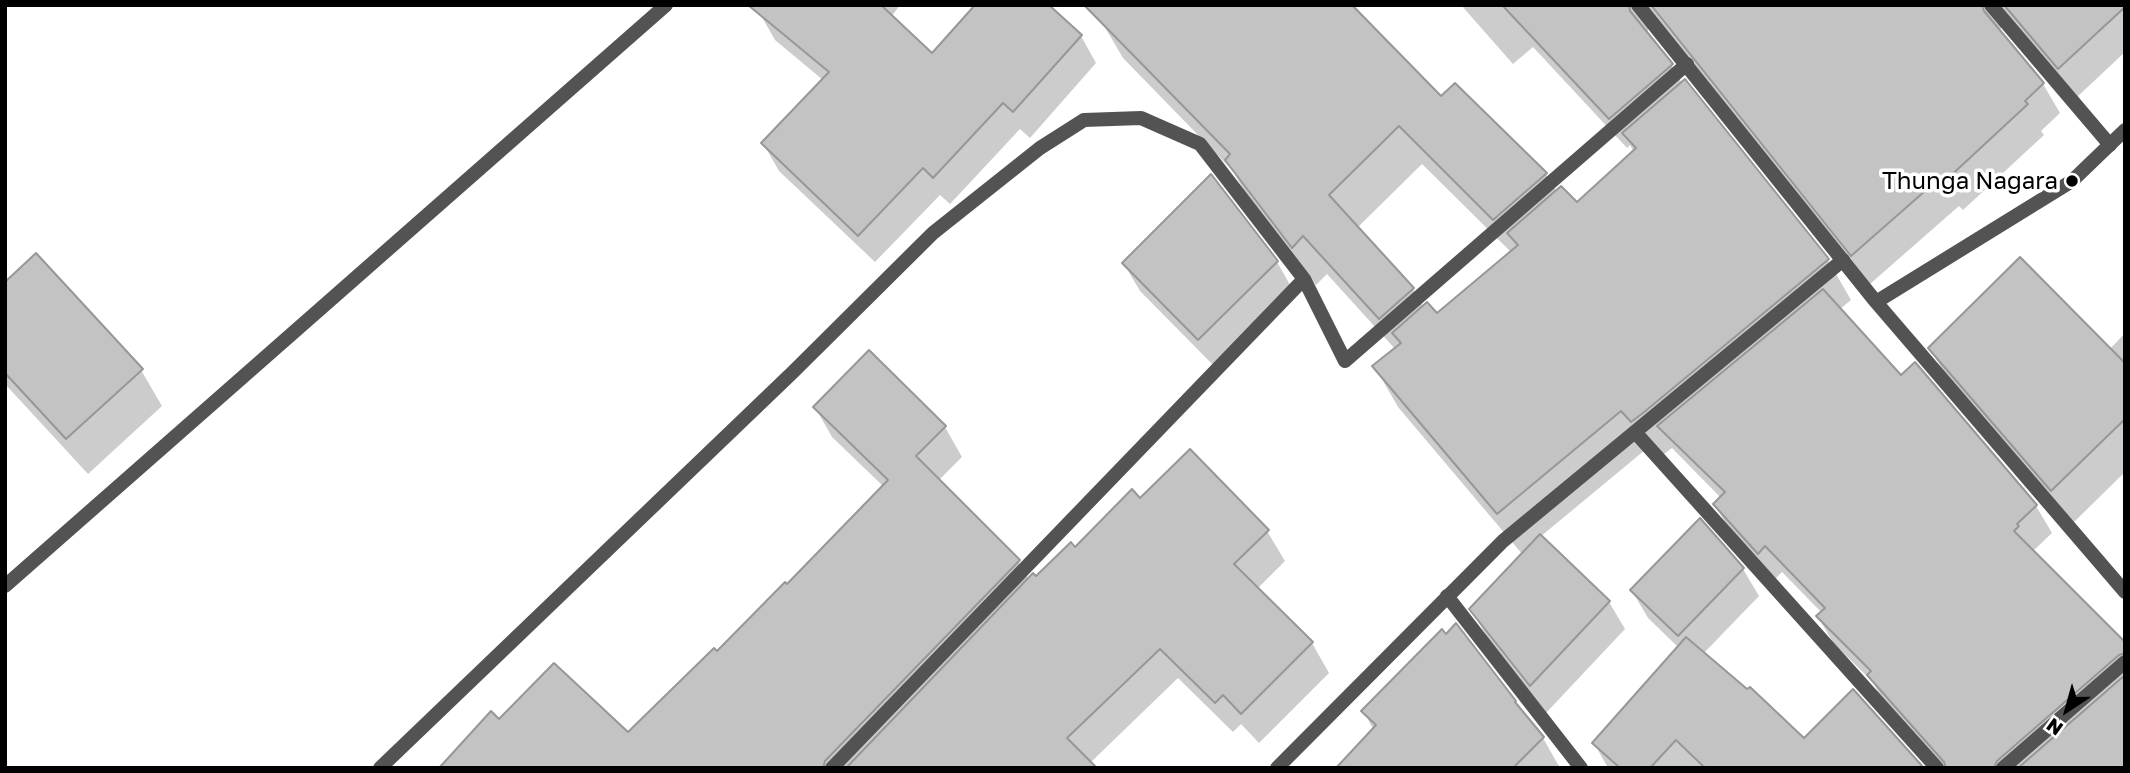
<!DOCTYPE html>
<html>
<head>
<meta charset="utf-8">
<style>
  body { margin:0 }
  #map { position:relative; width:2130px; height:773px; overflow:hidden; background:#fff; font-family:"Golos Text",sans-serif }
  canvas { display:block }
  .frame { position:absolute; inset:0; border:7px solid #000; pointer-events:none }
  .north { position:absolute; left:2032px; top:675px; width:70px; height:70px; -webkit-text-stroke:5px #fff; paint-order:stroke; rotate:216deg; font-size:19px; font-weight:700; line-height:28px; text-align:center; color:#000 }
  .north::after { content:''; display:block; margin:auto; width:24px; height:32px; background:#000; clip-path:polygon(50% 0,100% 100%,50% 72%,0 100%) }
</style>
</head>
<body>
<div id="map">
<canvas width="2130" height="773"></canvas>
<div class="frame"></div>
<div class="north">N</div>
</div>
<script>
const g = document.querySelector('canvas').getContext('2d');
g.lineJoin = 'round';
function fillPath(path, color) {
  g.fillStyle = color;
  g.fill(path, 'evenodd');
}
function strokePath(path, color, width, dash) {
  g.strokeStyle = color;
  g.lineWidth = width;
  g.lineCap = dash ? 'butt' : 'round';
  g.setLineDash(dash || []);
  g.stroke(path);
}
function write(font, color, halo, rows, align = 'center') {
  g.font = font + ' "Golos Text",sans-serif';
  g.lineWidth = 7;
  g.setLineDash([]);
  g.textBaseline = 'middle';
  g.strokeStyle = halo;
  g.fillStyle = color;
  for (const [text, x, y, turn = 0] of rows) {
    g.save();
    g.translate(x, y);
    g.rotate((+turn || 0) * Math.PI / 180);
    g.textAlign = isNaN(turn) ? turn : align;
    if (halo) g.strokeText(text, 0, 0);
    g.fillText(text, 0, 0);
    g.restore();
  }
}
fillPath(new Path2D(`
  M 765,5 L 900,5 L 891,17 L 932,55 L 1081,36 L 1096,63 L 1030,138 L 1020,129 L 950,204 L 940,195 L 875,262 L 779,171 L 763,143 L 823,80 L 775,40 L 759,12 Z
  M 1461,5 L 2125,5 L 2125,52 L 2076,98 L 2008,25 L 2001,28 L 1999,32 L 2043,84 L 2060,113 L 2041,131 L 2044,135 L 1963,210 L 1959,206 L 1870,284 L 1649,27 L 1647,33 L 1671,65 L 1682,83 L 1828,260 L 1851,300 L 1839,310 L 1901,377 L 2036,506 L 2052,533 L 2032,552 L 2125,645 L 2125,768 L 1943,768 L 1884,703 L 1873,682 L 1834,644 L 1818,617 L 1822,613 L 1782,572 L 1774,580 L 1731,532 L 1715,505 L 1721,498 L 1672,448 L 1655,461 L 1645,450 L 1540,537 L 1609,602 L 1625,629 L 1546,713 L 1487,637 L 1471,609 L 1523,555 L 1398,407 L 1375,367 L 1396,350 L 1327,274 L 1316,285 L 1249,200 L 1233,171 L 1123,58 L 1100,19 L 1441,99 L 1546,174 L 1557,192 L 1577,205 L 1634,152 L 1630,145 L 1627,148 L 1533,47 L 1513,64 ZM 1422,164 L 1512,253 L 1437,315 L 1424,308 L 1413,289 L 1357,228 Z
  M 1211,177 L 1277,262 L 1293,290 L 1215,367 L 1140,291 L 1124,264 Z
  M 5,284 L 141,370 L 162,406 L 88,474 L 5,384 Z
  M 2125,333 L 2125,472 L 2072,524 L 1950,383 L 1930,348 L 2109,350 Z
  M 815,407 L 945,427 L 962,457 L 938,481 L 1018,561 L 1029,580 L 1036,579 L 1140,500 L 1267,531 L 1285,561 L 1257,589 L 1312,643 L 1329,673 L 1259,743 L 1241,724 L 1233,732 L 1178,678 L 1090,763 L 1095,768 L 449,768 L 499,721 L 628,735 L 787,586 L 884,487 L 832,437 Z
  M 1743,569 L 1759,596 L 1703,654 L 1804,740 L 1922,768 L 1694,768 L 1692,766 L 1690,768 L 1608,768 L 1594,743 L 1679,648 L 1648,618 L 1632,591 Z
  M 1515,702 L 1543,738 L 1560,768 L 1338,768 L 1374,730 L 1363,711 Z`), '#0003');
const building = new Path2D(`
  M 748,5 L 881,5 L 932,53 L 975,5 L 1049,5 L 1082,35 L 1013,112 L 1003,103 L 933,178 L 923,168 L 858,236 L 761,143 L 829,72 Z
  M 1084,5 L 1352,5 L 1441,96 L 1455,83 L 1547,173 L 1493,220 L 1399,126 L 1329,195 L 1414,288 L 1379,319 L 1303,236 L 1292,248 L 1225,160 L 1230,154 Z
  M 1502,5 L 1629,5 L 1630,11 L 1673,64 L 1609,119 Z
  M 1651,5 L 1982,5 L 1984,11 L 2044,83 L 2025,101 L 2028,104 L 1945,181 L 1941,177 L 1851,256 Z
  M 2004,5 L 2125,5 L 2125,7 L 2058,69 Z
  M 1685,79 L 1829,259 L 1643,413 L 1631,422 L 1621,411 L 1497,514 L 1372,366 L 1401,343 L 1392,333 L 1427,302 L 1437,313 L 1518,245 L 1507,233 L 1561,186 L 1577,202 L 1636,148 L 1622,133 Z
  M 1211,174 L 1278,261 L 1198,340 L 1122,263 Z
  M 36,253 L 143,369 L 66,439 L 5,373 L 5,282 Z
  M 2020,257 L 2125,363 L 2125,419 L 2051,491 L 1928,348 Z
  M 1823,289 L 1901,375 L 1915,362 L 2037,505 L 2017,524 L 2019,526 L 2014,531 L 2125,642 L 2125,653 L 2119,655 L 1997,761 L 1994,768 L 1946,768 L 1944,762 L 1867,675 L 1871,671 L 1816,616 L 1825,608 L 1765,546 L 1758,554 L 1713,504 L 1725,492 L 1657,426 Z
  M 869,350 L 946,426 L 916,456 L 1020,560 L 825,761 L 823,768 L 439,768 L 491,711 L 499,719 L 554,663 L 628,732 L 714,648 L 717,651 L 785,582 L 787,584 L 888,480 L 813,407 Z
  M 1190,449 L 1269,530 L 1234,564 L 1313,642 L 1241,714 L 1223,695 L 1215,703 L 1160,649 L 1067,738 L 1097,768 L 846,768 L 1033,573 L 1036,576 L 1071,542 L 1075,547 L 1132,489 L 1140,498 Z
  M 1700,518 L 1744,568 L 1678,636 L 1630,590 Z
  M 1540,534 L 1610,601 L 1530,686 L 1469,609 Z
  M 1456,623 L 1516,701 L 1515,702 L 1544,737 L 1513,768 L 1336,768 L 1376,725 L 1361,711 L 1442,629 L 1446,634 Z
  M 1686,637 L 1747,689 L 1750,687 L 1804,738 L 1853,689 L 1924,768 L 1705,768 L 1676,740 L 1650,768 L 1620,768 L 1592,743 Z
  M 2125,675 L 2125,768 L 2018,768 Z`);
fillPath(building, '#c3c3c3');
strokePath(building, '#979797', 2);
strokePath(new Path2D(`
  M 1991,5 L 2110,145
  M 1635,432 L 1937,768
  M 5,586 L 666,5
  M 1447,596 L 1581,768
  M 380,768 L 793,372 L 933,233 L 1040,148 L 1084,120 L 1141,118 L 1200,144 L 1304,279 L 1345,361 L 1687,64
  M 832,768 L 1304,279
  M 1277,768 L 1503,541 L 1843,260
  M 2003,768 L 2125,662`), '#535353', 14);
strokePath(new Path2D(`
  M 1638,5 L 1876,302 L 2125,592
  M 1876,302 L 2072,181 L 2125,130`), '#535353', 14);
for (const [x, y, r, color] of [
  [2072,181,7,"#000"]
]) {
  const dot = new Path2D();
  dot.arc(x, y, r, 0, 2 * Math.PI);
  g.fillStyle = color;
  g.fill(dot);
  strokePath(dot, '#fff', 2.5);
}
write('24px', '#000', '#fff', [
  ["Thunga Nagara",2058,181]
], 'right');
</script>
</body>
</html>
